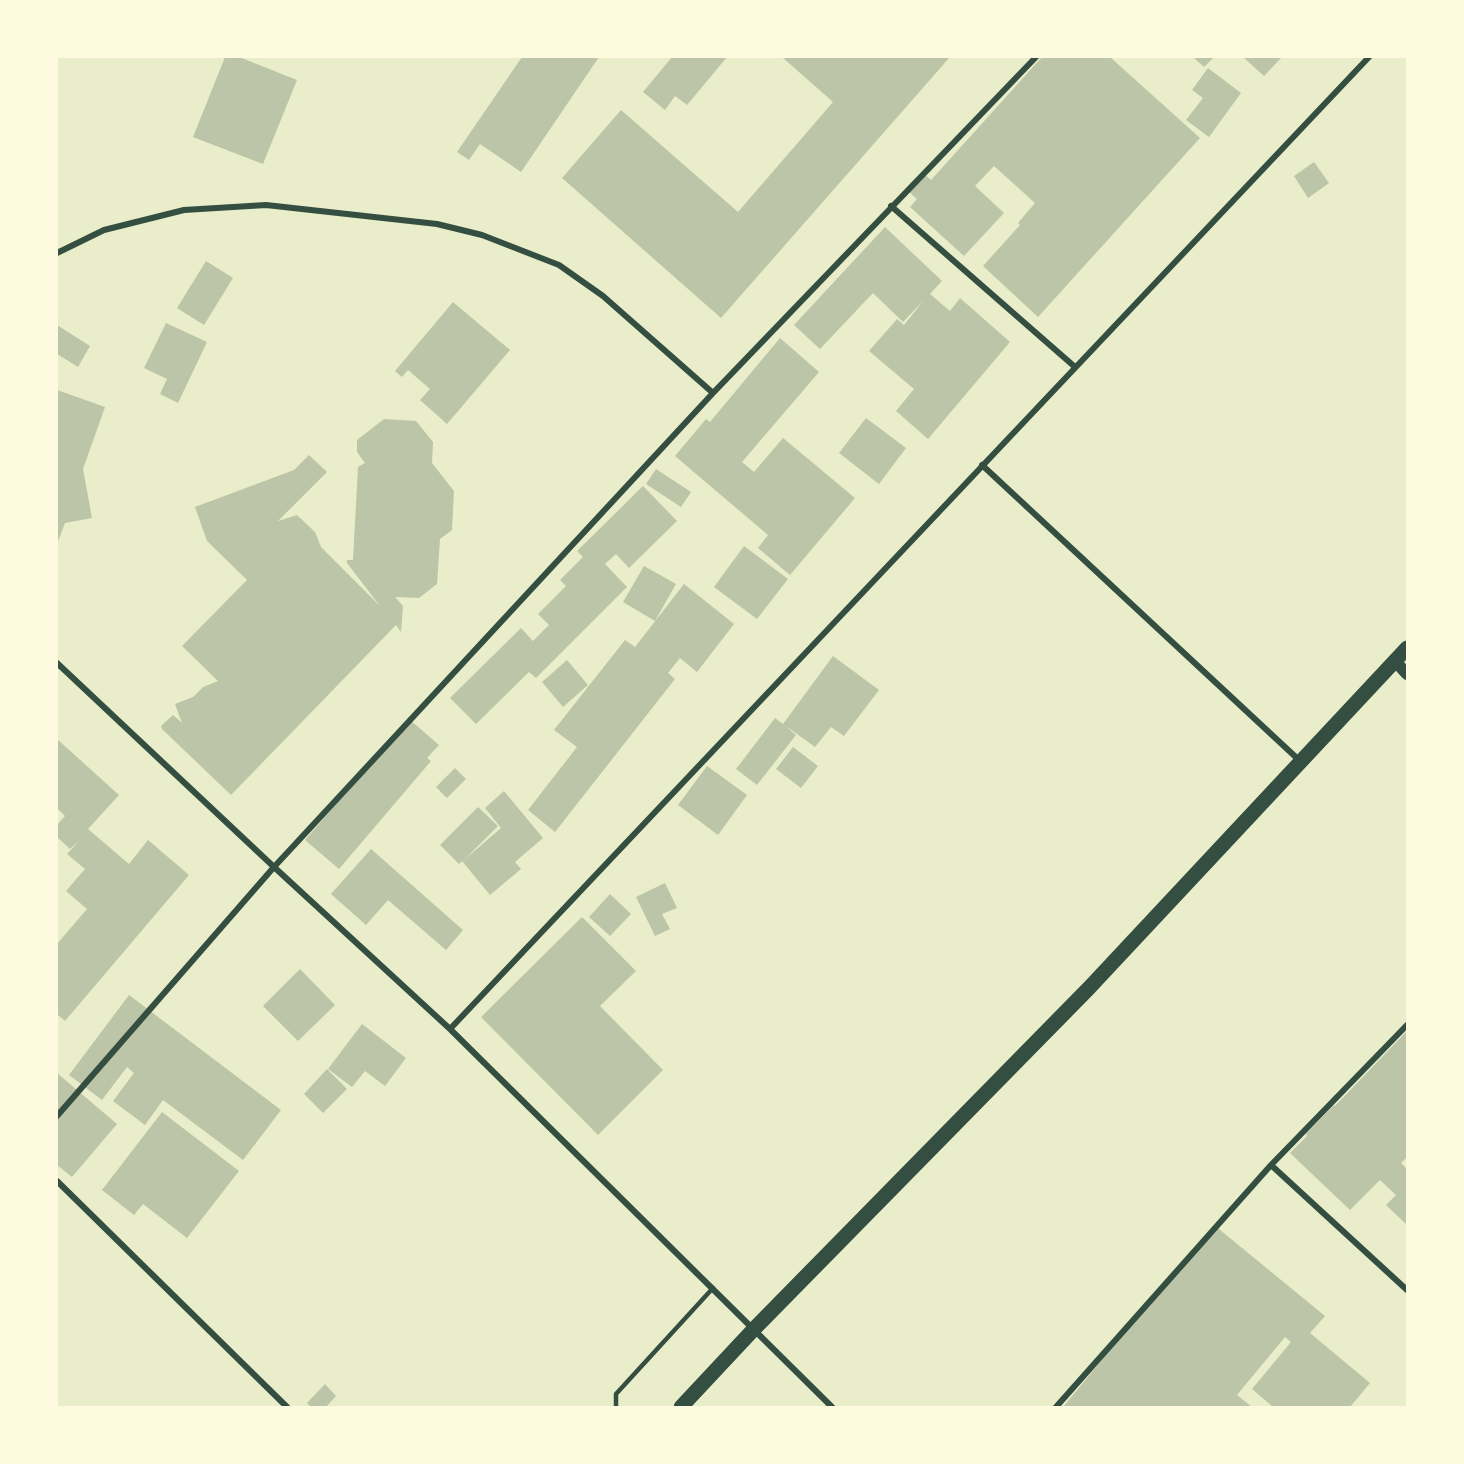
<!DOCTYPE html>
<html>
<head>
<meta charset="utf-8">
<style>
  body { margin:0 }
  #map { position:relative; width:1464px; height:1464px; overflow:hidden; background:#e9edc9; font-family:"PT Sans",sans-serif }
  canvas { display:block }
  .frame { position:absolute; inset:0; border:58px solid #fefae0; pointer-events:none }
</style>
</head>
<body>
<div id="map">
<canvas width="1464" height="1464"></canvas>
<div class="frame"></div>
</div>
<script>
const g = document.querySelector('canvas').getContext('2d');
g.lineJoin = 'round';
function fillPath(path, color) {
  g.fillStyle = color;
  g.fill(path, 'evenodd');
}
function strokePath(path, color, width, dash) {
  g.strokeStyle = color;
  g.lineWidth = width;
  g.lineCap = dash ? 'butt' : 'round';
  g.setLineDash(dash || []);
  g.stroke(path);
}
fillPath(new Path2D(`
  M 225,57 L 239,57 L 297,80 L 263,164 L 193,137 Z
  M 522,57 L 599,57 L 521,172 L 480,144 L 469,160 L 457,152 Z
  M 672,57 L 727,57 L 687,105 L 675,96 L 665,110 L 643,92 Z
  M 782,57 L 950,57 L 721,318 L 562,178 L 621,110 L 738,212 L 833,102 Z
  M 1042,57 L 1110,57 L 1200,138 L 1038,317 L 983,266 L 1020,225 L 1018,223 L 1035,203 L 994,166 L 975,186 L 1004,213 L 964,256 L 910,207 L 917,199 L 907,190 L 922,172 L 931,180 Z
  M 1193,57 L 1214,57 L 1204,67 Z
  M 1243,57 L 1282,57 L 1264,76 Z
  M 1208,68 L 1241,93 L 1209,137 L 1186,120 L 1203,98 L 1192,90 Z
  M 1314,162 L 1329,183 L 1308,198 L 1294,176 Z
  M 885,227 L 942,281 L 930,294 L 950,311 L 960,298 L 1010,342 L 928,439 L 896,411 L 914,389 L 869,351 L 897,319 L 904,325 L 924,300 L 903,322 L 873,293 L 820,349 L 794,325 Z
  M 206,261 L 233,278 L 204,325 L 177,308 Z
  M 453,302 L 510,350 L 447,424 L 420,400 L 430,389 L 408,370 L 402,377 L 395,371 Z
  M 166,323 L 207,342 L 178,403 L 160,394 L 167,379 L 144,368 Z
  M 57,325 L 90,346 L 78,367 L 57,354 Z
  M 780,338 L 819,372 L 742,462 L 754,472 L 783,438 L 855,498 L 790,575 L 758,548 L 768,535 L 675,456 L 706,419 L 710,422 Z
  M 57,390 L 105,407 L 83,469 L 92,518 L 65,523 L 57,544 Z
  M 866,418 L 906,448 L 879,484 L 839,453 Z
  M 384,419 L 416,421 L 433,442 L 432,463 L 454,491 L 452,530 L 440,539 L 437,584 L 419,598 L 395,597 L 403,606 L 401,632 L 396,625 L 231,795 L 162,729 L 161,726 L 173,715 L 182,723 L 175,704 L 193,697 L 203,687 L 218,681 L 182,646 L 247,580 L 207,541 L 195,507 L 294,470 L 309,455 L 327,472 L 278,521 L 297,515 L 315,532 L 321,547 L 380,606 L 347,563 L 347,560 L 353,560 L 358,467 L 365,463 L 357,452 L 357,440 Z
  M 656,469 L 691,492 L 681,507 L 646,484 Z
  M 643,486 L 677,521 L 629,568 L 616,554 L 605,564 L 627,587 L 536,678 L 529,672 L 476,724 L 450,698 L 521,628 L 533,641 L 549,625 L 538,614 L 566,586 L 560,580 L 583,557 L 577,551 Z
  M 744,546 L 788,579 L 757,619 L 714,587 Z
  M 644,566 L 676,584 L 655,621 L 623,602 Z
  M 684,584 L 734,624 L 697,672 L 680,658 L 668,673 L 675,679 L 555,832 L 528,810 L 577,747 L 554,730 L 625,640 L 635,647 Z
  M 833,656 L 879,690 L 844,736 L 831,727 L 815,747 L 786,726 L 796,735 L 757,785 L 736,769 L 775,718 L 783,724 Z
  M 567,660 L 588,685 L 563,707 L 542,682 Z
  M 409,719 L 439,745 L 427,758 L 431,761 L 339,869 L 305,840 Z
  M 57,739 L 119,795 L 88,829 L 129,864 L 148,840 L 189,875 L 65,1021 L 58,1015 L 57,1017 L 57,944 L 87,909 L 66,891 L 85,869 L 67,854 L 80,840 L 70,849 L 57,837 L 57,825 L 65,816 L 57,808 Z
  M 793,747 L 818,766 L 801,788 L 776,769 Z
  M 707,766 L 747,795 L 718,835 L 678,805 Z
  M 455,768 L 466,779 L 447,798 L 436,787 Z
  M 504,791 L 543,838 L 515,862 L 521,869 L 490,895 L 462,861 L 459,864 L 440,845 L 478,807 L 498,826 L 464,860 L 501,828 L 485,808 Z
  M 371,849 L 463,930 L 446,950 L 388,900 L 366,925 L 331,894 Z
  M 665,883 L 677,908 L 662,914 L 670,929 L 655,936 L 636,897 Z
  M 610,894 L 631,914 L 610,936 L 589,917 Z
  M 582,917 L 636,971 L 600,1006 L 663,1070 L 598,1135 L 481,1017 Z
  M 300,969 L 335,1005 L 298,1041 L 263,1006 Z
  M 129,995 L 281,1110 L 243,1160 L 163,1100 L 145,1125 L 113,1101 L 134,1073 L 127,1067 L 102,1100 L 69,1075 Z
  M 362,1024 L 406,1058 L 385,1086 L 365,1071 L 352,1087 L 328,1069 Z
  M 1407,1031 L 1407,1157 L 1401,1163 L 1407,1169 L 1407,1225 L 1386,1205 L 1396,1195 L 1380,1180 L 1350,1210 L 1290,1153 L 1307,1136 L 1306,1134 L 1334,1105 L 1335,1106 Z
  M 327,1069 L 347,1089 L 323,1113 L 304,1094 Z
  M 57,1073 L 117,1124 L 72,1177 L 57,1165 Z
  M 162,1112 L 239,1171 L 187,1238 L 143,1204 L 134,1215 L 102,1190 Z
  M 1214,1225 L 1325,1316 L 1310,1333 L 1370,1383 L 1350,1407 L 1273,1407 L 1252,1389 L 1291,1342 L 1285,1337 L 1237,1395 L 1252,1407 L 1063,1407 Z
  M 325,1384 L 336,1396 L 326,1407 L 311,1407 L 307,1403 Z`), '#bcc5a7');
strokePath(new Path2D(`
  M 616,1407 L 616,1394 L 713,1288`), '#344e41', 4.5);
strokePath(new Path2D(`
  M 891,206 L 1075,367
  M 57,253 L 104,230 L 184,210 L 266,205 L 437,224 L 482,235 L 559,265 L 603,296 L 713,393
  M 982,465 L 1300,761
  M 57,663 L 274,867 L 450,1029 L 832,1407
  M 450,1029 L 1369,57
  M 57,1116 L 274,867 L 713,393 L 1036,57
  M 1271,1165 L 1407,1290
  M 57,1181 L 287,1407
  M 1056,1407 L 1271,1165 L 1407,1025`), '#344e41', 6);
strokePath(new Path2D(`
  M 1395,661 L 1407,674`), '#344e41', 12);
strokePath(new Path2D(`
  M 681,1407 L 754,1329 L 1089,988 L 1407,648`), '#344e41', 15);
</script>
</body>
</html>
